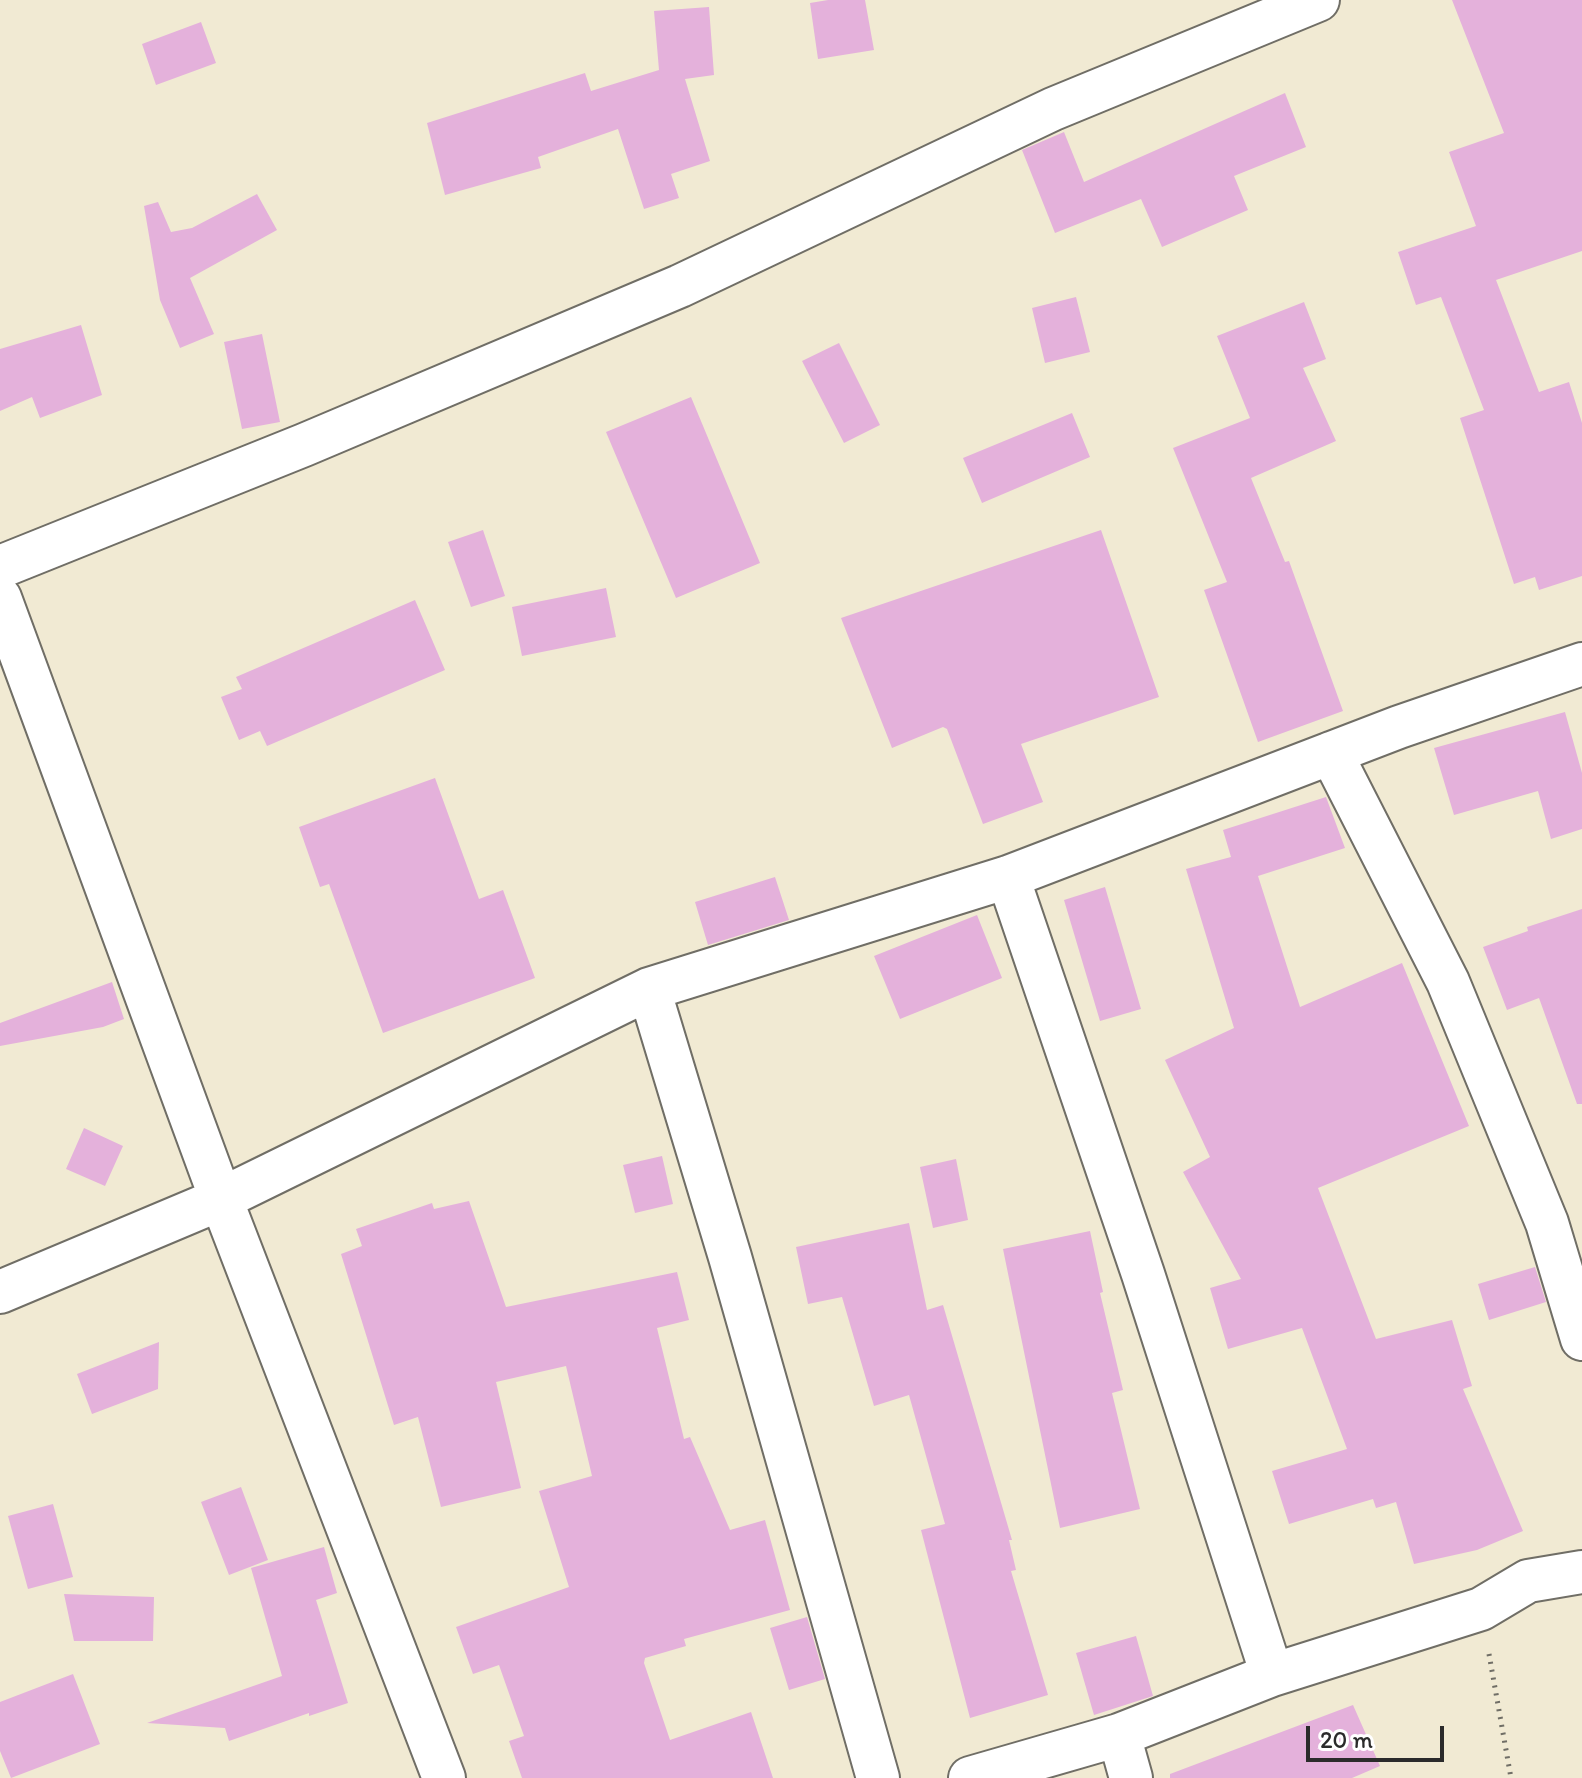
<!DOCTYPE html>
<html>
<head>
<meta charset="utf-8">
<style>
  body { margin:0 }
  #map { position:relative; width:1582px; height:1778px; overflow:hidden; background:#f1ead3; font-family:Itim,sans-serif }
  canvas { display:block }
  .scale { position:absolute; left:1306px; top:1726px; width:138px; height:36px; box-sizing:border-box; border:4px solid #2b2b2b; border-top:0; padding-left:10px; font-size:24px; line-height:28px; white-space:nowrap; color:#2b2b2b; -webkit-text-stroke:6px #fff; paint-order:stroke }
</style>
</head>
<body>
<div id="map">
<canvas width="1582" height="1778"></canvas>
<div class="scale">20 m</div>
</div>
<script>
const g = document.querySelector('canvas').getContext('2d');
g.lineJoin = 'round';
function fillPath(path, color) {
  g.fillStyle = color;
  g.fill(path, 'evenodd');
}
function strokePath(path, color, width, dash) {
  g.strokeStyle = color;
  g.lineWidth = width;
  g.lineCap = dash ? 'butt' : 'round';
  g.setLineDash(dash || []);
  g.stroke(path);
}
fillPath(new Path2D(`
  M 828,0 L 865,0 L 874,50 L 818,59 L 810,3 Z
  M 1452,0 L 1582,0 L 1582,251 L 1496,280 L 1539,392 L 1569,382 L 1582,423 L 1582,576 L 1539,590 L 1535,577 L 1514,584 L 1460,418 L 1484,410 L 1441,297 L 1416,305 L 1398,252 L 1476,226 L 1449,152 L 1504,133 Z
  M 709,7 L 714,75 L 685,79 L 710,161 L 671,174 L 679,198 L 644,209 L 618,129 L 538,157 L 541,168 L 445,195 L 427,123 L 585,73 L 591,91 L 659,70 L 654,11 Z
  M 201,22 L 216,63 L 156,85 L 142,44 Z
  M 1285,93 L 1306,147 L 1234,176 L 1248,210 L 1162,247 L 1141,199 L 1055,233 L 1022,150 L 1064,132 L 1084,182 Z
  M 257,194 L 277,230 L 190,278 L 214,334 L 180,348 L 160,300 L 144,206 L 158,202 L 171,232 L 192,228 Z
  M 1076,297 L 1090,352 L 1045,363 L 1032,308 Z
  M 1304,302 L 1326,359 L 1303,368 L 1336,441 L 1251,478 L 1285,562 L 1289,561 L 1343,711 L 1258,742 L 1204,590 L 1227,582 L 1173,448 L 1250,418 L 1217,336 Z
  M 81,325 L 102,395 L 40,418 L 32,397 L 0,411 L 0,349 Z
  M 262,334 L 280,422 L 242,429 L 224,342 Z
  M 839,343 L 880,425 L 844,443 L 802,361 Z
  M 691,397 L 760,563 L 676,598 L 606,432 Z
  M 1072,413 L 1090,457 L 982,503 L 963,458 Z
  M 483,530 L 505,596 L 471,607 L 448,542 Z
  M 1101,530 L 1159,697 L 1021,744 L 1043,802 L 983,824 L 947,729 L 943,727 L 892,748 L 841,618 Z
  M 606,588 L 616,637 L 522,656 L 512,607 Z
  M 415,600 L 445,670 L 267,746 L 260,731 L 239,740 L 221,697 L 242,689 L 236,677 Z
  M 1565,712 L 1582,773 L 1582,829 L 1551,839 L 1538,791 L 1454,815 L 1434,748 Z
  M 435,778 L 479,899 L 503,890 L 535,978 L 383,1033 L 329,884 L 320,887 L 299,827 Z
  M 1326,797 L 1345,848 L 1258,876 L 1300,1007 L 1402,963 L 1469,1126 L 1318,1188 L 1376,1339 L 1452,1320 L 1472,1386 L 1463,1389 L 1523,1531 L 1477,1550 L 1414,1564 L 1396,1502 L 1376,1508 L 1373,1499 L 1289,1524 L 1272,1471 L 1347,1449 L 1302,1328 L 1228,1349 L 1210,1288 L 1241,1279 L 1183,1172 L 1210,1157 L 1165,1060 L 1234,1028 L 1186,869 L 1231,857 L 1223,830 Z
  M 775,877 L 789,920 L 708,945 L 695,902 Z
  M 1105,887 L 1141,1009 L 1100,1021 L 1064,900 Z
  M 1582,909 L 1582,1104 L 1577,1104 L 1539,998 L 1507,1010 L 1483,947 L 1528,931 L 1527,927 Z
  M 977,915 L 1002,978 L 900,1019 L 874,956 Z
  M 112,982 L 124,1019 L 103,1027 L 0,1046 L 0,1023 Z
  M 84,1128 L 123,1146 L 105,1186 L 66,1169 Z
  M 662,1156 L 673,1204 L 635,1213 L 623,1165 Z
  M 956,1159 L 968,1220 L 933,1228 L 920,1167 Z
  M 469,1201 L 506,1307 L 677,1272 L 689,1320 L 657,1328 L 684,1439 L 690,1437 L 730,1530 L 765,1520 L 790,1610 L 684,1639 L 686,1646 L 645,1658 L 644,1663 L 670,1740 L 751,1712 L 773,1778 L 522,1778 L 509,1741 L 524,1736 L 499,1665 L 473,1674 L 456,1627 L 569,1587 L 539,1491 L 592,1476 L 566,1366 L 496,1382 L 521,1488 L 441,1507 L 418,1417 L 394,1425 L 341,1254 L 362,1246 L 356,1229 L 432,1203 L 434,1209 Z
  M 909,1223 L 927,1310 L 943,1305 L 1012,1540 L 1009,1540 L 1016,1570 L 1011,1571 L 1048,1695 L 970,1718 L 921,1530 L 945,1524 L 909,1395 L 874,1406 L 842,1297 L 808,1304 L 796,1247 Z
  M 1090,1231 L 1103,1292 L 1100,1293 L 1123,1390 L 1112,1393 L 1140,1509 L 1060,1528 L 1003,1249 Z
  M 1535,1267 L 1546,1302 L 1489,1320 L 1478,1284 Z
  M 159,1342 L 158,1389 L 92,1414 L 77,1374 Z
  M 241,1487 L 268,1560 L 229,1575 L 201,1502 Z
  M 53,1504 L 73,1577 L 28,1589 L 8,1516 Z
  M 324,1547 L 337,1593 L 316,1600 L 348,1703 L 309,1716 L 309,1713 L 229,1741 L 225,1728 L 147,1723 L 282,1676 L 251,1568 Z
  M 64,1594 L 154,1597 L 153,1641 L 74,1641 Z
  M 807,1617 L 825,1679 L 789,1690 L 770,1628 Z
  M 1136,1636 L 1153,1696 L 1094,1715 L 1076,1653 Z
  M 73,1674 L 100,1744 L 11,1778 L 0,1751 L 0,1702 Z
  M 1353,1705 L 1380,1766 L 1352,1778 L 1170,1778 L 1170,1774 Z`), '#e4b1db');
const minor = new Path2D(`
  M 0,567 L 304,445 L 680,286 L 1053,109 L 1318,0
  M 0,598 L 221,1199 L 444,1778
  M 1331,753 L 1448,982 L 1547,1223 L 1582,1339
  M 1008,877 L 1143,1274 L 1272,1675
  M 649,989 L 730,1257 L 878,1778
  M 0,1292 L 221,1199 L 649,989 L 1008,877 L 1399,727 L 1582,664
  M 1119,1735 L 1131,1778
  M 970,1778 L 1119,1735 L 1272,1675 L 1481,1609 L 1528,1581 L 1582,1572`);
strokePath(minor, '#706e66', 46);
strokePath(new Path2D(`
  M 1489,1654 L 1511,1778`), '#706e66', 5, [2, 6]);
strokePath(minor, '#fff', 42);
</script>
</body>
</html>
